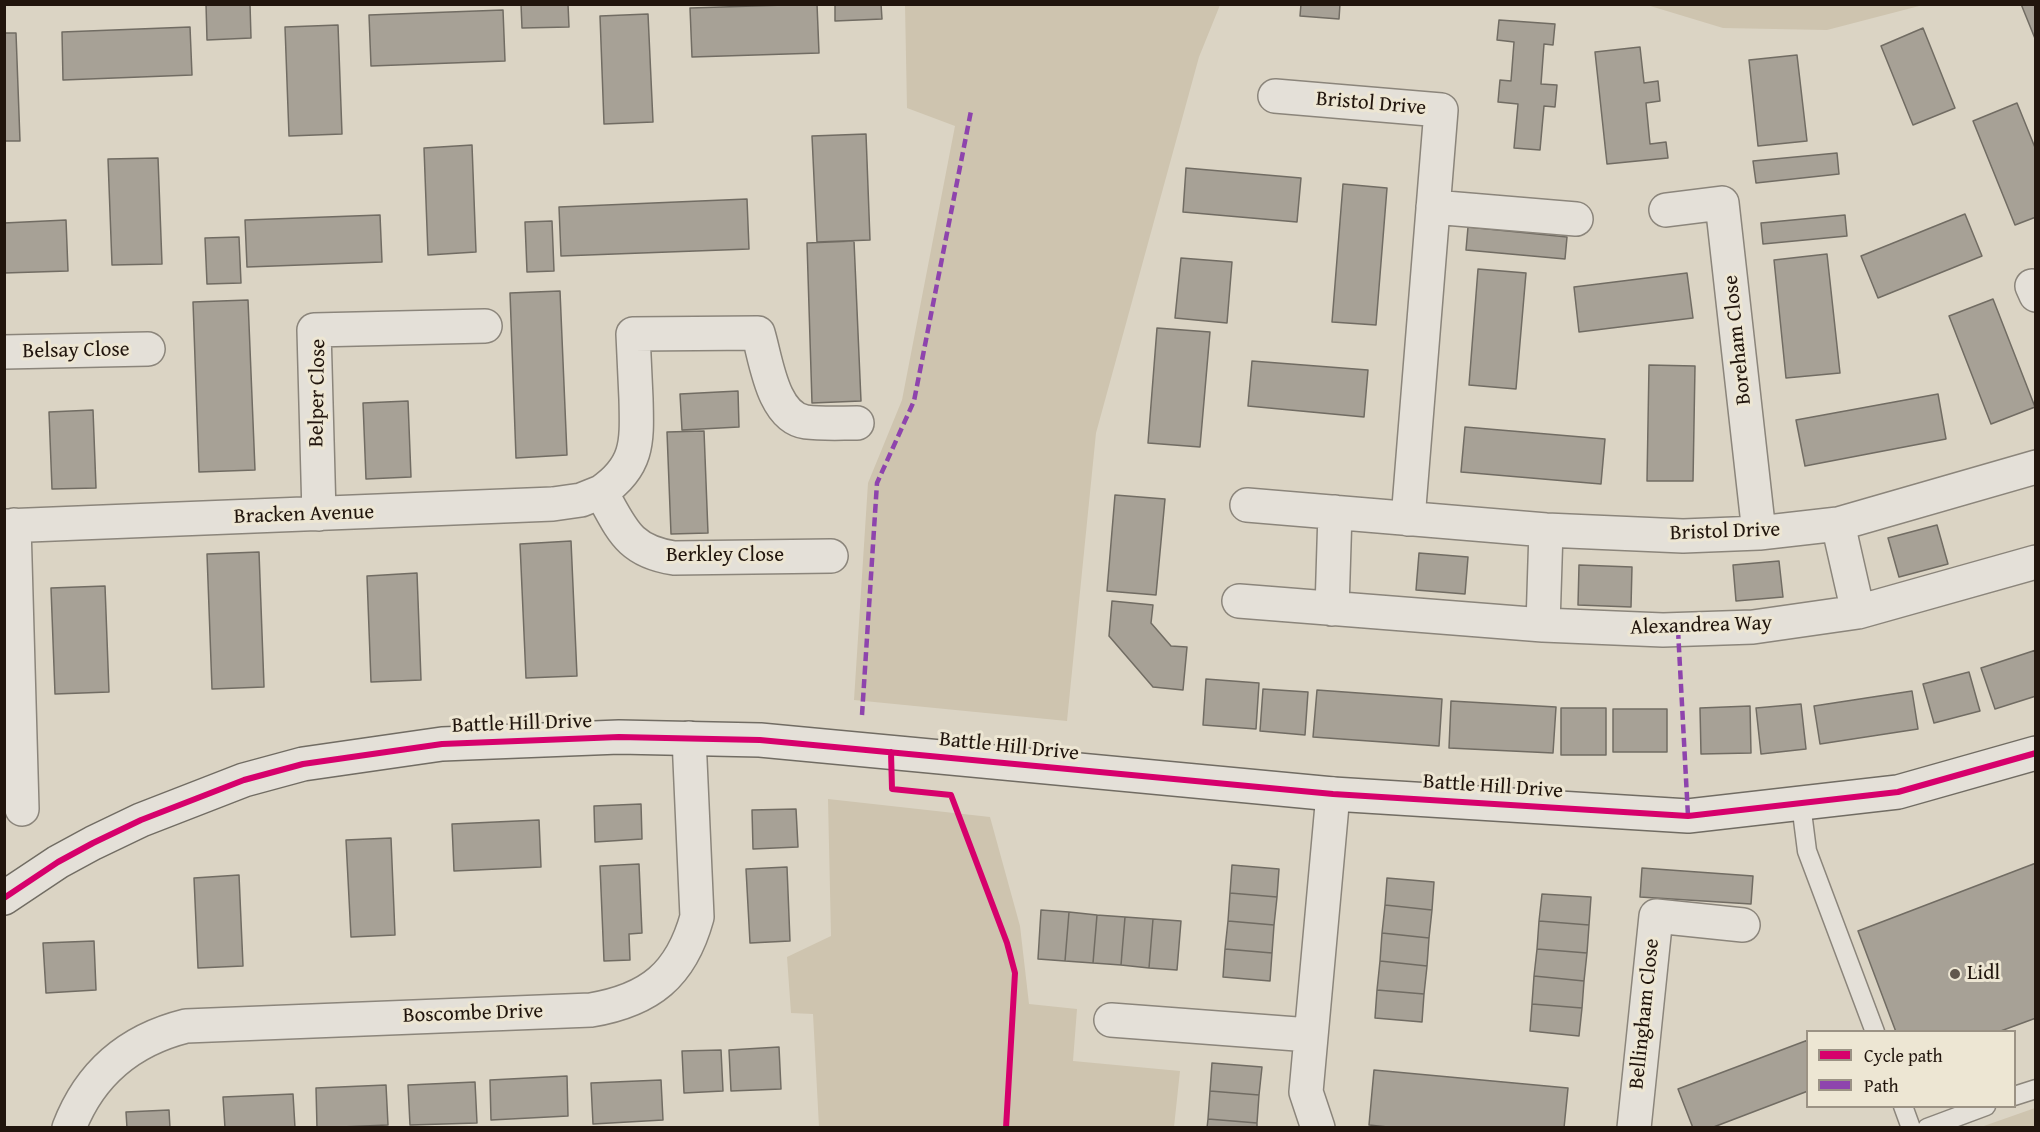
<!DOCTYPE html>
<html>
<head>
<meta charset="utf-8">
<style>
  body { margin:0 }
  #map { position:relative; width:2040px; height:1132px; overflow:hidden; background:#dbd4c4; font-family:"Gentium Book Plus",serif }
  canvas { display:block }
  .frame { position:absolute; inset:0; border:6px solid #21150d; pointer-events:none }
  .legend { position:absolute; left:1806px; top:1030px; width:210px; height:78px; box-sizing:border-box; background:#ede6d3; border:2px solid #9b9284; margin:0; padding:8px 10px; list-style:none; font-size:18px; color:#21150d }
  .legend li { display:flex; align-items:center; gap:12px; height:30px }
  .legend b { width:30px; border:2px solid #9b9284 }
</style>
</head>
<body>
<div id="map">
<canvas width="2040" height="1132"></canvas>
<div class="frame"></div>
<ul class="legend">
<li><b style="height:8px;background:#d6006c"></b>Cycle path</li>
<li><b style="height:8px;background:#8e44ad"></b>Path</li>
</ul>
</div>
<script>
const g = document.querySelector('canvas').getContext('2d');
g.lineJoin = 'round';
function fillPath(path, color) {
  g.fillStyle = color;
  g.fill(path, 'evenodd');
}
function strokePath(path, color, width, dash) {
  g.strokeStyle = color;
  g.lineWidth = width;
  g.lineCap = dash ? 'butt' : 'round';
  g.setLineDash(dash || []);
  g.stroke(path);
}
function write(font, color, halo, rows, align = 'center') {
  g.font = font + ' "Gentium Book Plus",serif';
  g.lineWidth = 6;
  g.setLineDash([]);
  g.textBaseline = 'middle';
  g.strokeStyle = halo;
  g.fillStyle = color;
  for (const [text, x, y, turn = 0] of rows) {
    g.save();
    g.translate(x, y);
    g.rotate((+turn || 0) * Math.PI / 180);
    g.textAlign = isNaN(turn) ? turn : align;
    if (halo) g.strokeText(text, 0, 0);
    g.fillText(text, 0, 0);
    g.restore();
  }
}
fillPath(new Path2D(`
  M 905,5 L 1220,5 L 1199,57 L 1096,433 L 1067,721 L 854,700 L 868,483 L 902,400 L 955,126 L 907,108 Z
  M 1647,5 L 1923,5 L 1827,30 L 1723,28 Z
  M 828,799 L 990,817 L 1020,926 L 1029,1004 L 1077,1009 L 1073,1061 L 1180,1071 L 1174,1127 L 819,1127 L 813,1014 L 791,1013 L 787,957 L 831,936 Z
  M 2035,1108 L 2035,1127 L 1981,1127 Z`), '#cec4af');
const building = new Path2D(`
  M 206,4 L 250,4 L 251,38 L 207,40 Z
  M 521,4 L 568,4 L 569,27 L 522,28 Z
  M 817,4 L 819,53 L 692,57 L 690,8 Z
  M 835,4 L 881,4 L 882,19 L 835,21 Z
  M 1301,4 L 1340,4 L 1339,19 L 1300,16 Z
  M 2021,4 L 2036,4 L 2036,41 Z
  M 503,10 L 505,61 L 371,66 L 369,15 Z
  M 648,14 L 653,122 L 604,124 L 600,16 Z
  M 1499,20 L 1555,24 L 1553,45 L 1544,44 L 1541,84 L 1557,85 L 1555,107 L 1544,106 L 1540,150 L 1514,148 L 1518,104 L 1498,102 L 1500,80 L 1511,81 L 1514,42 L 1497,40 Z
  M 338,25 L 342,134 L 289,136 L 285,27 Z
  M 190,27 L 192,75 L 63,80 L 62,32 Z
  M 1923,28 L 1955,108 L 1913,125 L 1881,46 Z
  M 4,33 L 16,33 L 20,141 L 4,141 Z
  M 1640,47 L 1644,83 L 1658,81 L 1660,101 L 1646,103 L 1650,144 L 1666,142 L 1668,158 L 1607,164 L 1595,52 Z
  M 1797,55 L 1807,141 L 1758,146 L 1749,60 Z
  M 2017,103 L 2036,150 L 2036,217 L 2015,225 L 1973,121 Z
  M 866,134 L 870,240 L 817,242 L 812,136 Z
  M 472,145 L 476,252 L 428,255 L 424,148 Z
  M 1837,153 L 1839,174 L 1756,183 L 1753,161 Z
  M 158,158 L 162,264 L 112,265 L 108,159 Z
  M 1186,168 L 1301,178 L 1297,222 L 1183,212 Z
  M 1343,184 L 1387,188 L 1376,325 L 1332,322 Z
  M 747,199 L 749,249 L 561,256 L 559,207 Z
  M 1965,214 L 1982,256 L 1878,298 L 1861,256 Z
  M 380,215 L 382,262 L 247,267 L 245,220 Z
  M 1845,215 L 1847,236 L 1763,244 L 1761,223 Z
  M 66,220 L 68,271 L 4,273 L 4,223 Z
  M 552,221 L 554,271 L 527,272 L 525,222 Z
  M 1468,227 L 1567,237 L 1565,259 L 1466,250 Z
  M 239,237 L 241,283 L 207,284 L 205,238 Z
  M 854,241 L 861,401 L 812,403 L 807,243 Z
  M 1827,254 L 1840,373 L 1786,378 L 1774,260 Z
  M 1181,258 L 1232,262 L 1227,323 L 1175,318 Z
  M 1478,269 L 1526,273 L 1516,389 L 1469,385 Z
  M 1687,273 L 1693,318 L 1579,332 L 1574,287 Z
  M 560,291 L 567,455 L 516,458 L 510,293 Z
  M 1993,299 L 2035,407 L 1991,424 L 1949,316 Z
  M 248,300 L 255,470 L 199,472 L 193,302 Z
  M 1157,328 L 1210,332 L 1200,447 L 1148,443 Z
  M 1252,361 L 1368,370 L 1364,417 L 1248,406 Z
  M 1649,365 L 1695,366 L 1693,481 L 1647,481 Z
  M 738,391 L 739,427 L 682,430 L 680,394 Z
  M 1938,394 L 1946,439 L 1805,466 L 1796,420 Z
  M 408,401 L 411,477 L 366,479 L 363,403 Z
  M 93,410 L 96,488 L 52,489 L 49,412 Z
  M 1465,427 L 1605,439 L 1601,484 L 1461,472 Z
  M 704,431 L 708,533 L 671,534 L 667,432 Z
  M 1115,495 L 1165,499 L 1156,595 L 1107,591 Z
  M 1937,525 L 1948,564 L 1899,577 L 1888,538 Z
  M 571,541 L 577,676 L 526,678 L 520,544 Z
  M 259,552 L 264,687 L 212,689 L 207,554 Z
  M 1419,553 L 1468,557 L 1465,594 L 1416,590 Z
  M 1779,561 L 1783,597 L 1736,601 L 1733,565 Z
  M 1579,565 L 1632,567 L 1631,607 L 1578,605 Z
  M 417,573 L 421,680 L 371,682 L 367,576 Z
  M 105,586 L 109,692 L 55,694 L 51,588 Z
  M 1112,601 L 1153,605 L 1151,623 L 1171,646 L 1187,647 L 1183,690 L 1153,687 L 1109,636 Z
  M 2036,650 L 2036,696 L 1995,709 L 1981,668 Z
  M 1969,672 L 1980,711 L 1934,723 L 1923,684 Z
  M 1206,679 L 1259,683 L 1256,729 L 1203,725 Z
  M 1263,689 L 1308,692 L 1305,735 L 1260,731 Z
  M 1317,690 L 1442,699 L 1439,746 L 1313,737 Z
  M 1912,691 L 1918,729 L 1820,744 L 1814,706 Z
  M 1451,701 L 1556,707 L 1553,753 L 1449,748 Z
  M 1801,704 L 1806,749 L 1761,754 L 1756,708 Z
  M 1750,706 L 1751,753 L 1701,754 L 1700,708 Z
  M 1561,708 L 1606,708 L 1606,755 L 1561,755 Z
  M 1613,709 L 1667,709 L 1667,752 L 1613,752 Z
  M 641,804 L 642,839 L 595,842 L 594,806 Z
  M 796,809 L 798,847 L 753,849 L 752,810 Z
  M 539,820 L 541,867 L 454,871 L 452,824 Z
  M 391,838 L 395,935 L 351,937 L 346,840 Z
  M 2036,863 L 2036,1018 L 1998,1032 L 1896,1032 L 1858,931 Z
  M 639,864 L 642,933 L 629,934 L 630,960 L 604,961 L 600,866 Z
  M 1232,865 L 1279,869 L 1277,897 L 1230,893 Z
  M 787,867 L 790,941 L 750,943 L 746,869 Z
  M 1642,868 L 1753,876 L 1751,904 L 1640,897 Z
  M 239,875 L 243,966 L 198,968 L 194,878 Z
  M 1387,878 L 1434,882 L 1432,910 L 1385,905 Z
  M 1230,893 L 1277,897 L 1274,925 L 1228,921 Z
  M 1542,894 L 1591,897 L 1589,925 L 1539,921 Z
  M 1385,905 L 1432,910 L 1429,938 L 1382,933 Z
  M 1041,910 L 1069,912 L 1065,961 L 1038,959 Z
  M 1069,912 L 1097,915 L 1093,963 L 1065,961 Z
  M 1097,915 L 1125,917 L 1121,965 L 1093,963 Z
  M 1125,917 L 1153,919 L 1149,968 L 1121,965 Z
  M 1153,919 L 1181,921 L 1177,970 L 1149,968 Z
  M 1228,921 L 1274,925 L 1272,953 L 1225,949 Z
  M 1539,921 L 1589,925 L 1587,953 L 1537,949 Z
  M 1382,933 L 1429,938 L 1427,966 L 1380,961 Z
  M 94,941 L 96,990 L 46,993 L 43,943 Z
  M 1225,949 L 1272,953 L 1270,981 L 1223,977 Z
  M 1537,949 L 1587,953 L 1584,981 L 1534,976 Z
  M 1380,961 L 1427,966 L 1424,994 L 1377,990 Z
  M 1534,976 L 1584,981 L 1582,1008 L 1532,1004 Z
  M 1377,990 L 1424,994 L 1422,1022 L 1375,1018 Z
  M 1532,1004 L 1582,1008 L 1579,1036 L 1530,1031 Z
  M 1808,1040 L 1808,1091 L 1711,1128 L 1693,1128 L 1678,1089 Z
  M 779,1047 L 781,1089 L 731,1091 L 729,1050 Z
  M 721,1050 L 723,1091 L 684,1093 L 682,1051 Z
  M 1212,1063 L 1262,1067 L 1259,1095 L 1210,1091 Z
  M 1374,1070 L 1568,1088 L 1564,1128 L 1397,1128 L 1369,1125 Z
  M 567,1076 L 568,1116 L 491,1120 L 490,1080 Z
  M 661,1080 L 663,1120 L 593,1124 L 591,1083 Z
  M 475,1082 L 477,1123 L 410,1125 L 408,1085 Z
  M 386,1085 L 388,1125 L 317,1128 L 316,1088 Z
  M 1210,1091 L 1259,1095 L 1257,1123 L 1208,1119 Z
  M 293,1094 L 295,1128 L 225,1128 L 223,1097 Z
  M 169,1110 L 170,1128 L 127,1128 L 126,1112 Z
  M 1208,1119 L 1257,1123 L 1257,1128 L 1207,1128 Z`);
fillPath(building, '#a7a196');
strokePath(building, '#716c63', 1.5);
const lane = new Path2D(`
  M 1801,804 L 1807,851 L 1875,1032
  M 2014,1096 L 2036,1089
  M 1903,1106 L 1911,1128
  M 1927,1128 L 1986,1106`);
const street = new Path2D(`
  M 1275,96 L 1441,110 L 1408,519
  M 1433,207 L 1576,219
  M 1666,210 L 1722,203 L 1759,533
  M 2032,286 L 2036,295
  M 4,352 L 148,349
  M 1247,505 L 1546,530 L 1683,536 L 1759,533 L 1838,524 L 2036,467
  M 319,514 L 314,330 L 485,326
  M 1838,524 L 1858,612
  M 14,525 L 22,809
  M 4,526 L 553,504 L 581,500 L 601,492
  M 831,556 L 674,558 C 628,551 622,529 601,492 C 639,466 637,441 636,399 C 635,378 634,356 633,334 L 758,333 C 766,359 772,417 806,422 C 822,424 840,423 857,423
  M 1239,601 L 1543,625 L 1663,630 L 1753,627 L 1858,612 L 2036,562
  M 1332,609 L 1335,512
  M 1543,625 L 1546,530
  M 1111,1020 L 1310,1035
  M 69,1128 C 90,1073 130,1040 186,1026 L 591,1010 C 650,1000 681,975 697,917 L 689,738
  M 1318,1128 L 1306,1092 L 1333,794
  M 1634,1128 L 1656,916 L 1743,925`);
const secondary = new Path2D(`
  M 4,898 L 58,862 L 93,843 L 141,820 L 244,780 L 303,764 L 442,744 L 619,737 L 760,740 L 1333,794 L 1688,816 L 1898,792 L 2036,753`);
strokePath(lane, '#8b857b', 21);
strokePath(street, '#8b857b', 36);
strokePath(secondary, '#716c63', 36);
strokePath(lane, '#e4e0d8', 18);
strokePath(street, '#e4e0d8', 33);
strokePath(secondary, '#e4e0d8', 33);
strokePath(new Path2D(`
  M 1678,630 L 1688,816
  M 862,715 L 877,483 L 914,401 L 971,111`), '#8e44ad', 4.5, [9, 4.5]);
strokePath(new Path2D(`
  M 891,752 L 892,789 L 951,795 L 1007,943 L 1015,973 L 1006,1128
  M 4,898 L 58,862 L 93,843 L 141,820 L 244,780 L 303,764 L 442,744 L 619,737 L 760,740 L 1333,794 L 1688,816 L 1898,792 L 2036,753`), '#d6006c', 6);
for (const [x, y, r, color] of [
  [1955,974,6,"#62584d"]
]) {
  const dot = new Path2D();
  dot.arc(x, y, r, 0, 2 * Math.PI);
  g.fillStyle = color;
  g.fill(dot);
  strokePath(dot, '#ede6d3', 2);
}
write('21px', '#21150d', '#ede6d3', [
  ["Bristol Drive",1371,104,5],
  ["Boreham Close",1738,340,-96],
  ["Belsay Close",76,351,-1],
  ["Belper Close",318,393,-89],
  ["Bracken Avenue",304,515,-2],
  ["Bristol Drive",1725,532,-2],
  ["Berkley Close",725,556],
  ["Alexandrea Way",1701,626,-2],
  ["Battle Hill Drive",522,724,-2],
  ["Battle Hill Drive",1009,747,6],
  ["Battle Hill Drive",1493,787,4],
  ["Boscombe Drive",473,1014,-2],
  ["Bellingham Close",1645,1014,-84]
]);
write('21px', '#21150d', '#ede6d3', [
  ["Lidl",1967,974]
], 'left');
</script>
</body>
</html>
